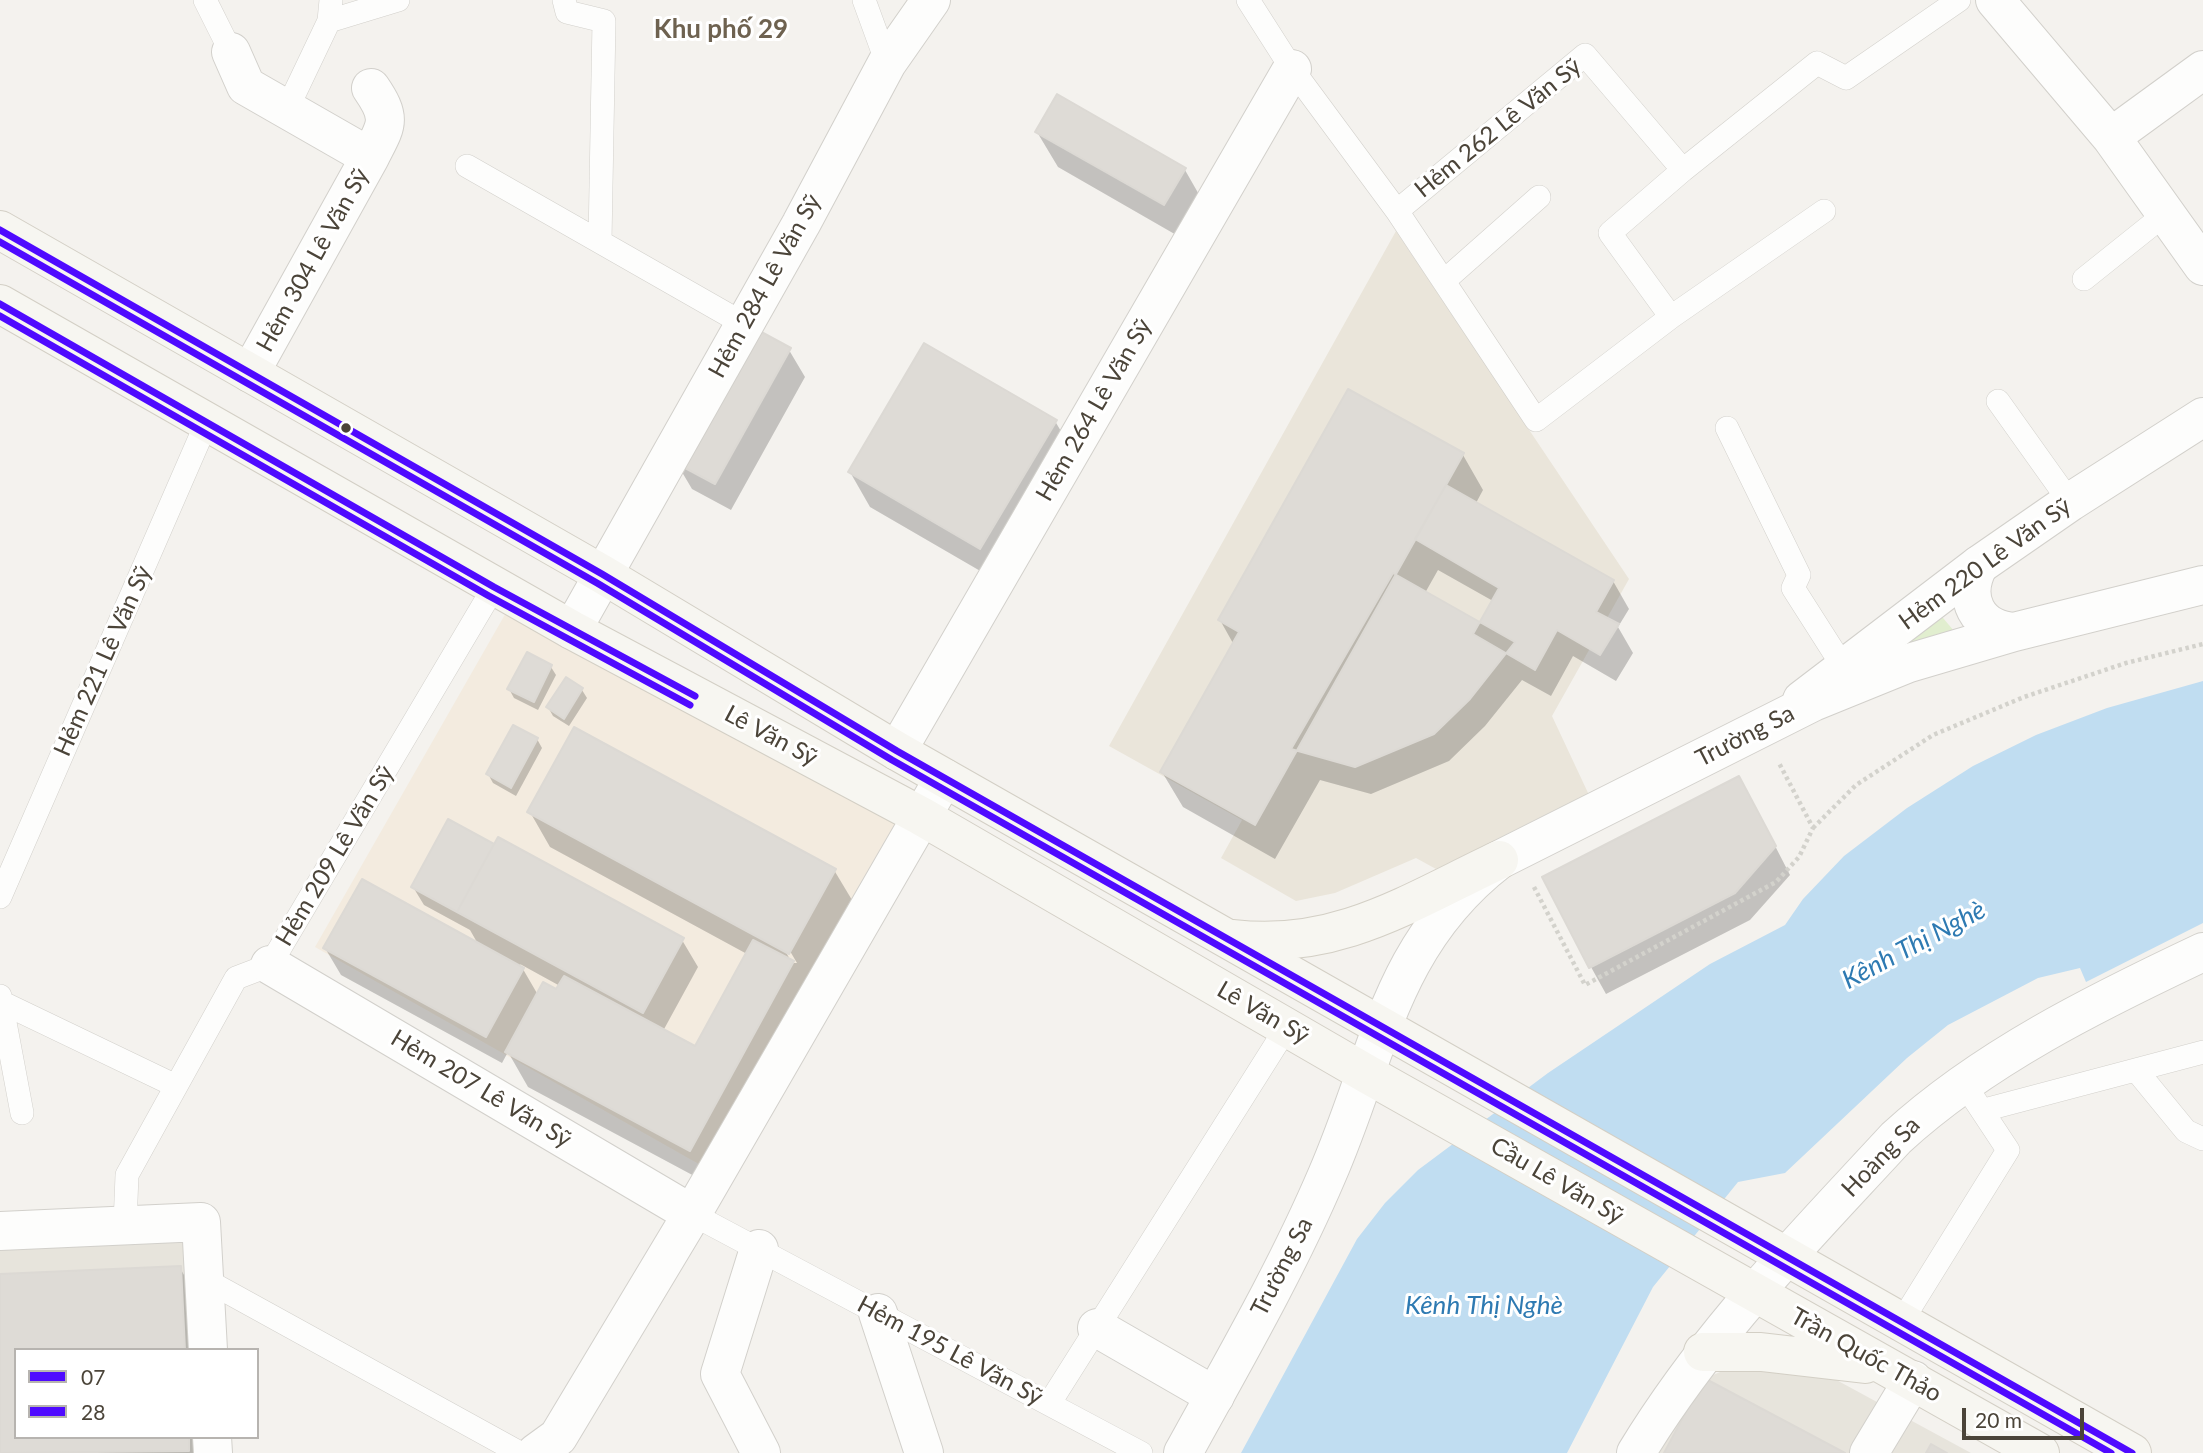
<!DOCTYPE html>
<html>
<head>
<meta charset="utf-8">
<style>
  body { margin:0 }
  #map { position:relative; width:2203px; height:1453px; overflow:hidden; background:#f4f2ee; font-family:Lato,sans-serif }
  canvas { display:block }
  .legend { position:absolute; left:14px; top:1348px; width:245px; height:91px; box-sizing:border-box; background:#fff; border:2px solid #b7b4b0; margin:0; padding:9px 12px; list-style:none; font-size:21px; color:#4b4439 }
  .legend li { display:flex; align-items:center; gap:14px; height:35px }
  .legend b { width:35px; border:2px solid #b7b4b0 }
  .scale { position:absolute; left:1962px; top:1408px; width:122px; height:32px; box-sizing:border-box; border:4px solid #4b4439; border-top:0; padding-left:9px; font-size:21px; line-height:24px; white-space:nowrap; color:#4b4439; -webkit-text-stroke:5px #fff; paint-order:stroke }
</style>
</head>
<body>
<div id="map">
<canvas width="2203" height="1453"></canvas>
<ul class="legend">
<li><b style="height:9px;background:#4f0aff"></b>07</li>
<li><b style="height:9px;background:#4f0aff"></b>28</li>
</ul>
<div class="scale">20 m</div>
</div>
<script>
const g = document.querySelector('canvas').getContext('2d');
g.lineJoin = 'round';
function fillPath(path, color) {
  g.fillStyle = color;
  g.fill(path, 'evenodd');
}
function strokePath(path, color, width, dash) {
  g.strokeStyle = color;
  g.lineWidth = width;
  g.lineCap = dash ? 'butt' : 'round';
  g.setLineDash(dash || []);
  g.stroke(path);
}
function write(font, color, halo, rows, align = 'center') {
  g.font = font + ' Lato,sans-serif';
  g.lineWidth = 6;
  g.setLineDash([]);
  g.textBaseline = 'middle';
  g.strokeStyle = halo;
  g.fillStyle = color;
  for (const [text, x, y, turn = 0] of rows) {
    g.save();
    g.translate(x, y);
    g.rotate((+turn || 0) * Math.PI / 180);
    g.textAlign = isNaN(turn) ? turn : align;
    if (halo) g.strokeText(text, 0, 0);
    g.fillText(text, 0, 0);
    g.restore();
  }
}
fillPath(new Path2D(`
  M 189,1234 L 194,1350 L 16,1350 L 16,1437 L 199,1437 L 200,1453 L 0,1453 L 0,1247 Z
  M 1732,1367 L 1818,1370 L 1971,1453 L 1651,1453 L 1687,1386 Z`), '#e7e4dc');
fillPath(new Path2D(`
  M 511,604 L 903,826 L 704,1167 L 315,947 Z`), '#f3ebdf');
fillPath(new Path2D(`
  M 1396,231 L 1629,579 L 1552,716 L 1589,795 L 1436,869 L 1416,858 L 1335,893 L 1296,901 L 1221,858 L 1242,820 L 1109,746 Z`), '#eae5da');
fillPath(new Path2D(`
  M 1938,612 L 1954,631 L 1889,656 Z`), '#e1eecf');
fillPath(new Path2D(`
  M 2203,681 L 2203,923 L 2086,982 L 2080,968 L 2038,978 L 1948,1025 L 1907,1058 L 1785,1173 L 1738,1182 L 1653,1287 L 1567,1453 L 1241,1453 L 1357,1239 L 1385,1203 L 1418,1170 L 1548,1073 L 1710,964 L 1785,925 L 1803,899 L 1844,856 L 1907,808 L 1973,766 L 2036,735 L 2107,708 Z`), '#c0ddf1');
fillPath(new Path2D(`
  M 1037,132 L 1185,170 L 1205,205 L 1185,240 L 1058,167 Z
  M 789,350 L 805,377 L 731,510 L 692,489 L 676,462 Z
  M 1055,421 L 1076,457 L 1001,583 L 870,507 L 850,472 Z
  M 1463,455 L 1483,490 L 1476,503 L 1613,581 L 1629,609 L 1618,627 L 1633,653 L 1616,681 L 1573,656 L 1551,696 L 1522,680 L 1485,726 L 1449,761 L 1371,794 L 1320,780 L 1275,859 L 1183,807 L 1162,772 L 1234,645 L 1220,620 ZM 1438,570 L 1493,601 L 1480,624 L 1425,593 Z
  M 551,667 L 556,675 L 538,710 L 514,698 L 509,689 Z
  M 582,690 L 587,698 L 569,726 L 553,716 L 548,707 Z
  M 537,739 L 542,748 L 516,796 L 493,783 L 488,774 Z
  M 1754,805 L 1790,875 L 1750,920 L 1606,994 L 1591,967 Z
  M 530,812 L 834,870 L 855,905 L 711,1185 L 528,1087 L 508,1052 L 502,1063 L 341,975 L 325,948 L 478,944 L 470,930 L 424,905 L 413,887 L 493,846 L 682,940 L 698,967 L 663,1031 L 696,1048 L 747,954 L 550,847 ZM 787,946 L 797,963 L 792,963 L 783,947 ZM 520,964 L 560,986 L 557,992 L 538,995 Z
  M 180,1268 L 208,1316 L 210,1350 L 16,1350 L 16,1437 L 213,1437 L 214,1453 L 0,1453 L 0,1276 Z`), '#0003');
const building = new Path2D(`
  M 1057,94 L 1186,168 L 1164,205 L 1035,132 Z
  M 754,328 L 791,348 L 715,484 L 674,462 Z
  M 924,343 L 1057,420 L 980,549 L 848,472 Z
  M 1348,389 L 1464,453 L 1255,825 L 1160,772 L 1239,632 L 1218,620 Z
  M 1446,485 L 1614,580 L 1596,612 L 1619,624 L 1600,655 L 1557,630 L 1535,670 L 1473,634 L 1499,588 L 1415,539 Z
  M 1393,573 L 1515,642 L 1470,699 L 1434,734 L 1355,767 L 1291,749 Z
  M 527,652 L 552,665 L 534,702 L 507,689 Z
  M 566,677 L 583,688 L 564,719 L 546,707 Z
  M 513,725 L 538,738 L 511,788 L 486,774 Z
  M 574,727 L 836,869 L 789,954 L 527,812 Z
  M 1739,776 L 1776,846 L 1735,893 L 1589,968 L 1542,877 Z
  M 448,819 L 494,844 L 457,912 L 411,887 Z
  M 498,837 L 684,938 L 643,1013 L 457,912 Z
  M 362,879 L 524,968 L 486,1037 L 323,948 Z
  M 753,940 L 794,961 L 690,1151 L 505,1052 L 543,982 L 556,989 L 564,976 L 695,1046 Z
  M 181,1266 L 185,1350 L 16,1350 L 16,1437 L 189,1437 L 189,1451 L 0,1453 L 0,1274 Z
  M 1704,1378 L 1845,1453 L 1664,1453 Z
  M 1931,1444 L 1947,1453 L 1926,1453 Z`);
fillPath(building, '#dedbd6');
strokePath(building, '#dcd9d4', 2);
const service = new Path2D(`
  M 205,0 L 231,52
  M 564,0 L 567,12 L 604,21 L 600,241
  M 864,0 L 887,63
  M 1248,0 L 1292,69 L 1397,211 L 1536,420 L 1671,317 L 1610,233 L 1683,170 L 1585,55 L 1397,211
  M 329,21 L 398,0
  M 288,107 L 329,21 L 331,0
  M 467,166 L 744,324
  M 1683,170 L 1817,63 L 1846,78 L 1959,0
  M 2084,279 L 2164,215
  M 1444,281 L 1539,197
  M 1671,317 L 1824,211
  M 1998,401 L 2070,502
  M 1727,428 L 1799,575 L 1793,588 L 1844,668
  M 0,897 L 206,424
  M 0,996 L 22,1113
  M 1,1002 L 176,1086
  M 2136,1070 L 2186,1131 L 2203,1139
  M 1984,1110 L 2203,1052
  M 692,1214 L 1141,1453
  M 125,1225 L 127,1175 L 236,978 L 270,965 L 494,587
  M 204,1279 L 520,1453
  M 1900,1324 L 2008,1150 L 1963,1082
  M 1049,1404 L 1287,1027`);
const minor = new Path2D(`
  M 1995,0 L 2111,137 L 2203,266
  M 231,52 L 246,86 L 370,157 L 250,373
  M 2111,137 L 2203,70
  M 370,157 C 386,125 393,120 371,88
  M 572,630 L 801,224 L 887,63 L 931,0
  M 1802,700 L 1979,565 L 2070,502 L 2203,417
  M 897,751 L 1292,69
  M 270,965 L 692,1214
  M 0,1231 L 201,1222 L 208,1350
  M 759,1249 L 720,1374 L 761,1453
  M 878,1313 L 924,1453
  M 1097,1328 L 1215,1396
  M 212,1437 L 213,1453
  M 536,1453 L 558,1437 L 692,1214 L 944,778
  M 1869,1453 L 1913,1380`);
const tertiary = new Path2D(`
  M 1979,565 C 1961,598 1977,629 2014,632
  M 1183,1453 C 1233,1362 1286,1271 1327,1175 C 1379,1056 1389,945 1499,860 L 1813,702 L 1909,663 L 2014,632 L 2203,585
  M 1636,1453 C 1709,1333 1801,1241 1896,1138 C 1983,1058 2097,1002 2203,952`);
const secondary = new Path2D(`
  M 0,230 L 602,574 L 897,751 L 2132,1453
  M 0,304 L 572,630 L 921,816 L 1367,1074 L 2040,1453
  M 1234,939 C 1337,951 1410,902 1499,860
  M 1703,1352 L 1761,1352 L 1865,1364`);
strokePath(service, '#d2d0cb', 24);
strokePath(minor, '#d2d0cb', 40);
strokePath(tertiary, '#d2d0cb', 40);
strokePath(secondary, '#d3cfc5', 40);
strokePath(new Path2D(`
  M 1813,828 L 1856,785 L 1933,735 L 2024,697 L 2126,663 L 2203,644
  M 1534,887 L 1585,985 L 1776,882 L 1799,857 L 1813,828 L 1779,763`), '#d3d2cc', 4.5, [3.5, 3.5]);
strokePath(service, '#fdfdfc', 23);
strokePath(minor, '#fdfdfc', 38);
strokePath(tertiary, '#fdfdfc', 38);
strokePath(secondary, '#f7f6f1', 38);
strokePath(new Path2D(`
  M 0,230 L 602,574 L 897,751 L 2132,1453
  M 0,304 L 494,587 L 695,696`), '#4f0aff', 7);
strokePath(new Path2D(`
  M 0,242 L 597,583 L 892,760 L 2111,1453
  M 0,316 L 489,596 L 690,705`), '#4f0aff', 7);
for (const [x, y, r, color] of [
  [346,428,6,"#4b4439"]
]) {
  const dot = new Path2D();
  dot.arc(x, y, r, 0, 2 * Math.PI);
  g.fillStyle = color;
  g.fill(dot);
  strokePath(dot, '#fff', 2.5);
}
write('24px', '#4b4439', '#fff', [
  ["Hẻm 262 Lê Văn Sỹ",1498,128,-39],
  ["Hẻm 304 Lê Văn Sỹ",313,260,-61],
  ["Hẻm 284 Lê Văn Sỹ",765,286,-61],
  ["Hẻm 264 Lê Văn Sỹ",1094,410,-60],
  ["Hẻm 220 Lê Văn Sỹ",1985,564,-36],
  ["Hẻm 221 Lê Văn Sỹ",103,661,-66],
  ["Lê Văn Sỹ",771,736,28],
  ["Trường Sa",1745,736,-27],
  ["Hẻm 209 Lê Văn Sỹ",335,856,-59],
  ["Lê Văn Sỹ",1263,1013,30],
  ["Hẻm 207 Lê Văn Sỹ",481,1089,31],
  ["Hoàng Sa",1881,1157,-46],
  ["Cầu Lê Văn Sỹ",1557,1181,30],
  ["Trường Sa",1282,1267,-63],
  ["Hẻm 195 Lê Văn Sỹ",950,1351,28],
  ["Trần Quốc Thảo",1866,1355,29]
]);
write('bold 26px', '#6e6250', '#fff', [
  ["Khu phố 29",721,30]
]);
write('italic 26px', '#2e7ab2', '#fff', [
  ["Kênh Thị Nghè",1914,945,-28],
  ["Kênh Thị Nghè",1484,1306]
]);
</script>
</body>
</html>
